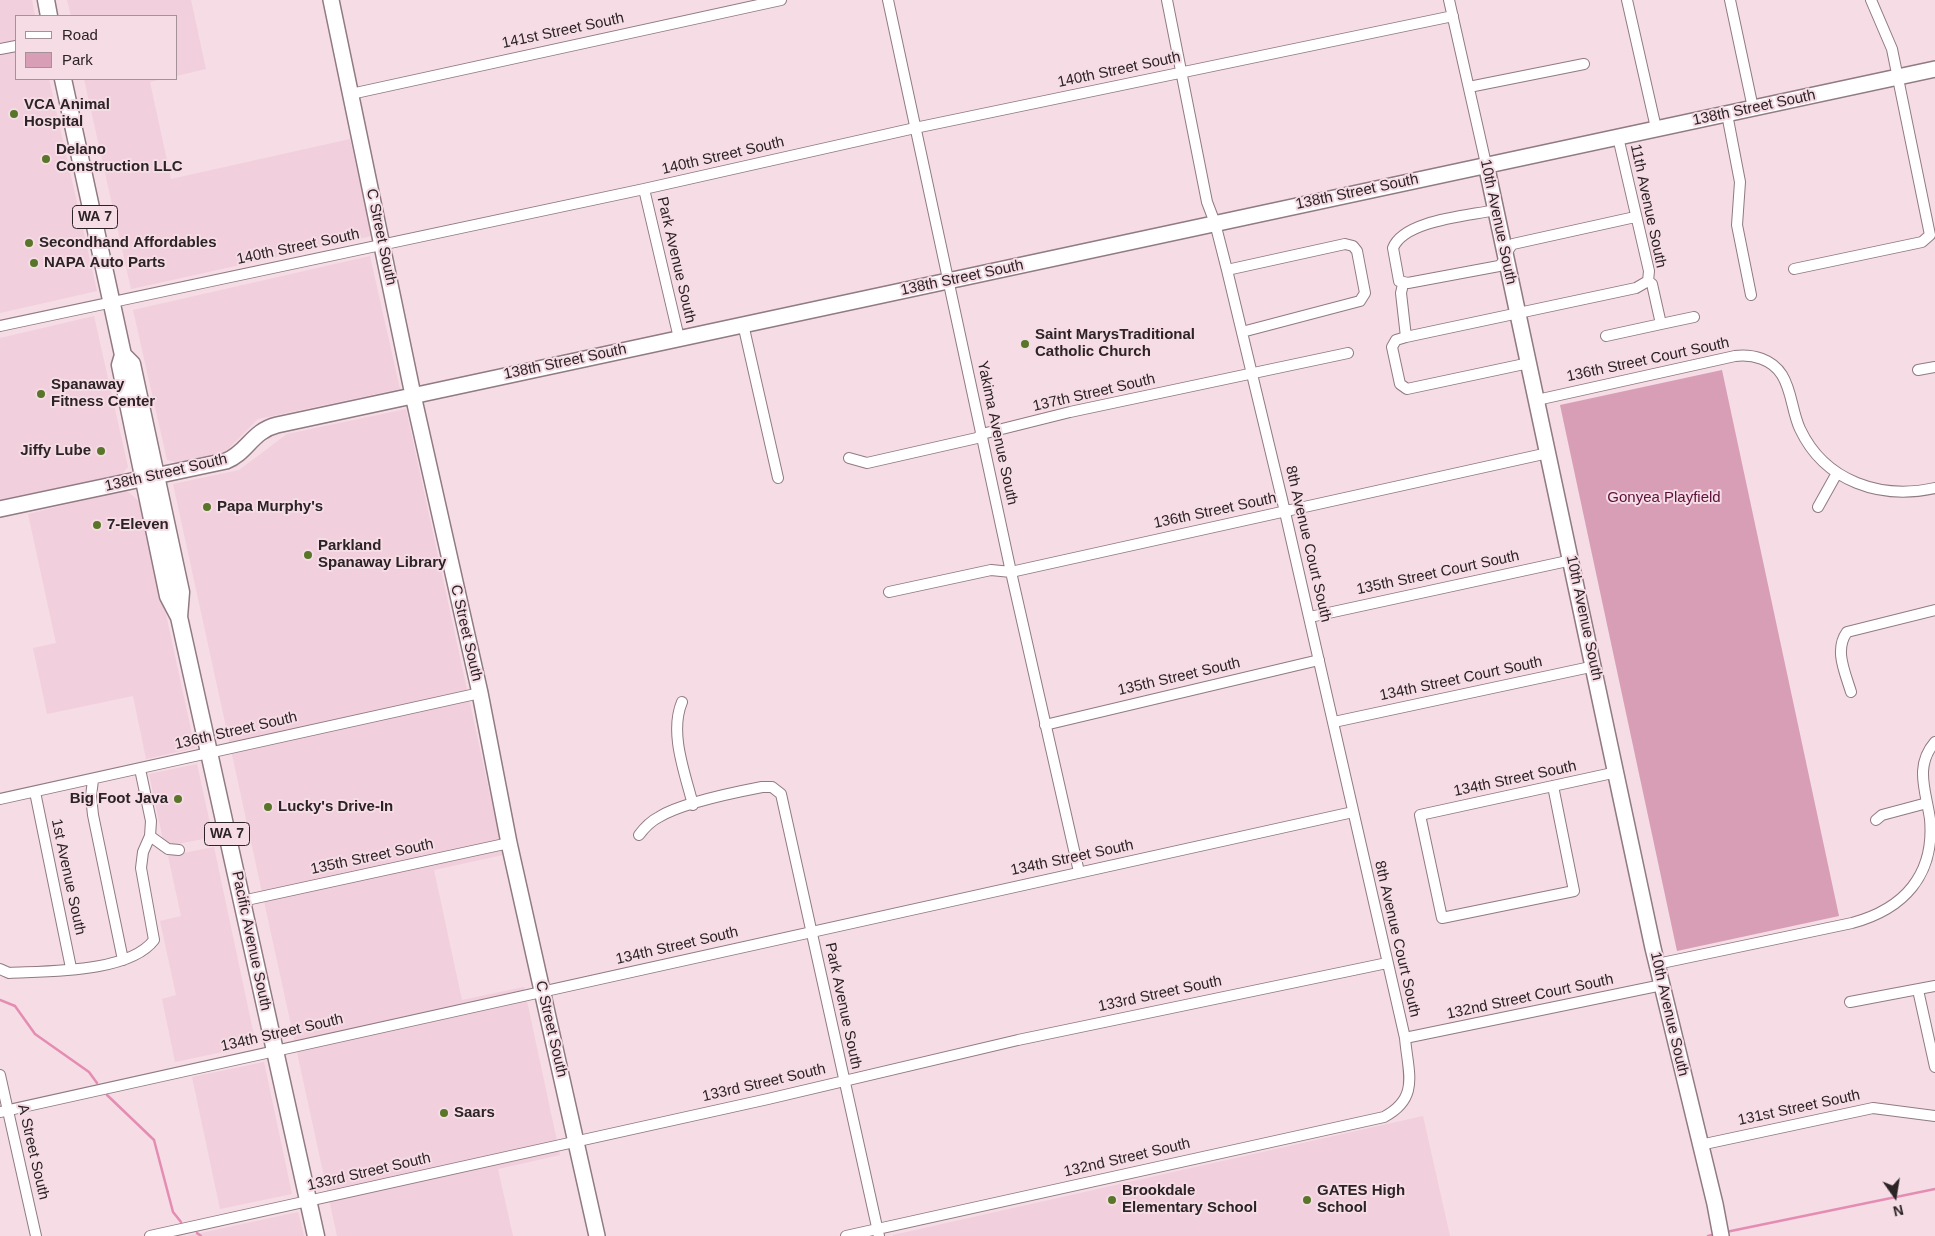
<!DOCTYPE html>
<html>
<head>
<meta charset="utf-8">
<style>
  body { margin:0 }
  #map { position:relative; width:1935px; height:1236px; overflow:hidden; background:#f5dce5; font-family:Arial,sans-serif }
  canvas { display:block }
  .legend { position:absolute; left:15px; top:15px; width:162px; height:65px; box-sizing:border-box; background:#f5dce5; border:1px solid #a59299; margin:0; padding:6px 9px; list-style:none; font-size:15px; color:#2c2326 }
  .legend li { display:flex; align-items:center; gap:10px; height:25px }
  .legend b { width:25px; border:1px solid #a59299 }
  .north { position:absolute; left:1870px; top:1171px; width:50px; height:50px; -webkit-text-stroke:4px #f5dce5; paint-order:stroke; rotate:167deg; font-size:14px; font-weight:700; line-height:20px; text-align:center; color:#2c2326 }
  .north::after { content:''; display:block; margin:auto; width:18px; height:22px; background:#2c2326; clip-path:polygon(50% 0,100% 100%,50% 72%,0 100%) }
</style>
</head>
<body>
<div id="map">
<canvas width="1935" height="1236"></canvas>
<ul class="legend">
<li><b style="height:6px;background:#fff"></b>Road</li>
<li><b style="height:14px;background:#d79eb5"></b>Park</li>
</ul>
<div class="north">N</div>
</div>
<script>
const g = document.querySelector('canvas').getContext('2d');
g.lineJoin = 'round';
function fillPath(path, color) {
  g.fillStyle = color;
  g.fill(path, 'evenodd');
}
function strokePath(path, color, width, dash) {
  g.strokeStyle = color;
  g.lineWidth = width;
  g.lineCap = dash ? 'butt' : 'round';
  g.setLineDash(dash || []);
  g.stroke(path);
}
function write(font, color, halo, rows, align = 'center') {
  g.font = font + ' Arial,sans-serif';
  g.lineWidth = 4;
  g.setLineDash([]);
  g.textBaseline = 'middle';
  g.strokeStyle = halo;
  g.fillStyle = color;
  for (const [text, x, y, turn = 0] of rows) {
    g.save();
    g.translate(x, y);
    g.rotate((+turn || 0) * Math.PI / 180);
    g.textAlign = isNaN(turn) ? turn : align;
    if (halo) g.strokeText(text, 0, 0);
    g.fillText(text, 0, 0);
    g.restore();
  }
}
fillPath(new Path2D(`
  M 0,0 L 32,0 L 35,16 L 16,16 L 16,79 L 49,79 L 97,291 L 0,313 Z
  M 67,0 L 191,0 L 206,69 L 176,76 L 176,16 L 71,16 Z
  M 84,79 L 162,79 L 150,82 L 171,179 L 350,139 L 372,236 L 131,289 Z
  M 370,256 L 400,389 L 258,419 L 226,451 L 178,463 L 167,460 L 133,310 Z
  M 94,316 L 128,467 L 120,477 L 0,503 L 0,338 Z
  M 406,409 L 503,855 L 434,870 L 462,1000 L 524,987 L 560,1155 L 498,1169 L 513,1236 L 337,1236 L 173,484 L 239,470 L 287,434 Z
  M 126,490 L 142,504 L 195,748 L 146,759 L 133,696 L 47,714 L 33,648 L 56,643 L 28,514 Z
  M 197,764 L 213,837 L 172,845 L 163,840 L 149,774 Z
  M 214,847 L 256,1045 L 175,1062 L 162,999 L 176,995 L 160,921 L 181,916 L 168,856 Z
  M 264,1062 L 292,1194 L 220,1209 L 192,1077 Z
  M 1423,1116 L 1450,1236 L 893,1236 L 893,1235 Z
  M 298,1212 L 304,1236 L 187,1236 Z`), '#f1cfdc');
fillPath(new Path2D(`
  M 1722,370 L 1839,916 L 1677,951 L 1560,405 Z`), '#d79eb5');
strokePath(new Path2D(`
  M 0,1000 L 15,1006 L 35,1034 L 89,1072 L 97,1083
  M 107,1095 L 154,1140 L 173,1212 L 181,1222
  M 1726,1232 L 1935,1189
  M 197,1233 L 201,1236
  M 1708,1236 L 1716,1234`), '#e58cb2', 2.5);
const street = new Path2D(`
  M 888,0 L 1011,572 L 1079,872
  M 1449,0 L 1486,164
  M 1627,0 L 1656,128
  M 1730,0 L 1753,108
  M 0,49 L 16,46
  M 1469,87 L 1584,64
  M 351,94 L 781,0
  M 1727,114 L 1740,182 L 1737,225 L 1751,295
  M 1618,137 L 1649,271 L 1648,281
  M 644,189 L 679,338
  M 1495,210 C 1468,216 1404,220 1393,248 L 1399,281 L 1408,283 L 1499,266 C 1506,261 1506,250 1513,244 L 1635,217
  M 1794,269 L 1922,242 L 1930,235 L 1892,49 L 1871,0
  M 1227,270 L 1345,244 L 1353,246 L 1357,251 L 1365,293 L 1360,301 L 1242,332
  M 1648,281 L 1652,284 L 1661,324 L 1694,317
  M 1403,284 L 1401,293 L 1406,337
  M 743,324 L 778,478
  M 0,326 L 644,189 L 915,128 L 1453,16
  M 1606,336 L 1661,324
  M 1529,363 L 1407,389 L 1400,384 L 1392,347 L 1396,340 L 1406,337 L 1636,288 L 1648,281
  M 1918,370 L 1935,367
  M 1537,400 L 1735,356 C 1753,354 1772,359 1782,375 C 1792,391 1792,412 1800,429 C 1825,482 1881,500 1935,488
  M 849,458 L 867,463 L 977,438 L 982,434 L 1070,412 L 1348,353
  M 1818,507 L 1837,473
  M 889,592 L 991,570 L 1011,572 L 1548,453
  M 1310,617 L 1572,560
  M 1851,692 C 1845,672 1834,650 1847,632 L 1935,610
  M 682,702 C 669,733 685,773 693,805
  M 1334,722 L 1595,666
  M 1045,725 L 1319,660
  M 93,780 L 91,796 L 93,815 L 123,960
  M 1553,786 L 1574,891 L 1442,918 L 1420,815 L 1617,772
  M 35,792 L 71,968
  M 0,799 L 480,693
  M 1876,820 L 1882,815 L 1927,803
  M 639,835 C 645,827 651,821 659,817 C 681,803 736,792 762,787 L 772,787 L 781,794 L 879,1236
  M 150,836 L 168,849 L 179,850
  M 242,901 L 509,843
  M 1657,964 L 1852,923 C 1904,909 1935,875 1930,819 C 1926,791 1914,766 1935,742
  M 0,969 L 9,973 C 47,971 129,973 154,940 L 141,868 L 143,852 L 150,836 L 151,821 L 140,769
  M 1918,990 L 1935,1067
  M 1850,1002 L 1935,986
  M 1405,1038 L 1662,985
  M 0,1075 L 36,1236
  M 0,1112 L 1353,812
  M 1700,1145 L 1873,1108 L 1935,1116
  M 150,1236 L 768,1099 L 1018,1040 L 1387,963
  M 846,1236 L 1384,1117 C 1420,1098 1408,1073 1405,1038 L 1282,499 L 1227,270 L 1215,223 L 1207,202 L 1167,0`);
const secondary = new Path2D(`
  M 331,0 L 413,395 L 480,693 L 509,843 L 597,1236
  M 1486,164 L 1653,948 L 1715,1204 L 1721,1236
  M 0,509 L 226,461 C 247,453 252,431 277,425 L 1935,69`);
const primary = new Path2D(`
  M 46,0 L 49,16
  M 63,79 L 123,355 L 120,365 L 168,596 L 179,617 L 316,1236
  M 123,355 L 132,364 L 181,592 L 179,617`);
strokePath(street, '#917a83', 12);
strokePath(secondary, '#917a83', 18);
strokePath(primary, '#917a83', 19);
strokePath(street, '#fff', 10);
strokePath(secondary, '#fff', 15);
strokePath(primary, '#fff', 16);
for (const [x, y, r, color] of [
  [14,114,5,"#587529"],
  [46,159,5,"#587529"],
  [29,243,5,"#587529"],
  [34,263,5,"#587529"],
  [1025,344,5,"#587529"],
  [41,394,5,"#587529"],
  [101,451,5,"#587529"],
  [207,507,5,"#587529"],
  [97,525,5,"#587529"],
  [308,555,5,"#587529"],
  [178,799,5,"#587529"],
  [268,807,5,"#587529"],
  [444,1113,5,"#587529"],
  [1112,1200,5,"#587529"],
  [1307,1200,5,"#587529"]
]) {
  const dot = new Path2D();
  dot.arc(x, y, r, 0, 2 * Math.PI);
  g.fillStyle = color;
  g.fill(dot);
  strokePath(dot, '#f5dce5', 2);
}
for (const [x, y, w] of [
  [95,217,45],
  [227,834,45]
]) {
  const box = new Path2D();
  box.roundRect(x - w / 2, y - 11.5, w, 23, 4);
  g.fillStyle = '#f5dce5';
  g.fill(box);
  strokePath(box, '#2c2326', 1);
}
write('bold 14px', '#2c2326', null, [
  ["WA 7",95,217],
  ["WA 7",227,834]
]);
write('15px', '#2c2326', '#f5dce5', [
  ["141st Street South",563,31,-12],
  ["140th Street South",1119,70,-12],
  ["138th Street South",1754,108,-12],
  ["140th Street South",723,156,-13],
  ["138th Street South",1357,192,-12],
  ["11th Avenue South",1648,206,78],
  ["10th Avenue South",1498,222,78],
  ["C Street South",381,237,78],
  ["140th Street South",298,247,-12],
  ["Park Avenue South",676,260,77],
  ["138th Street South",962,278,-12],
  ["136th Street Court South",1648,360,-12],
  ["138th Street South",565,362,-12],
  ["137th Street South",1094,393,-13],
  ["Yakima Avenue South",997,433,78],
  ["138th Street South",166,473,-13],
  ["136th Street South",1215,511,-12],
  ["8th Avenue Court South",1308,544,77],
  ["135th Street Court South",1438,573,-12],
  ["10th Avenue South",1584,618,78],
  ["C Street South",466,633,77],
  ["135th Street South",1179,677,-13],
  ["134th Street Court South",1461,679,-12],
  ["136th Street South",236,731,-13],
  ["134th Street South",1515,779,-12],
  ["135th Street South",372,857,-12],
  ["134th Street South",1072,858,-12],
  ["1st Avenue South",68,877,78],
  ["8th Avenue Court South",1397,939,77],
  ["Pacific Avenue South",251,941,78],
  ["134th Street South",677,946,-13],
  ["133rd Street South",1160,994,-12],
  ["132nd Street Court South",1530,997,-12],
  ["Park Avenue South",843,1006,78],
  ["10th Avenue South",1669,1014,77],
  ["C Street South",551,1029,77],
  ["134th Street South",282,1033,-13],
  ["133rd Street South",764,1083,-13],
  ["131st Street South",1799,1108,-12],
  ["A Street South",33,1152,77],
  ["132nd Street South",1127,1158,-13],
  ["133rd Street South",369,1172,-13]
]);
write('bold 15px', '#2c2326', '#f5dce5', [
  ["VCA Animal",24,105],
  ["Hospital",24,122],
  ["Delano",56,150],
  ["Construction LLC",56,167],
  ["Secondhand Affordables",39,243],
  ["NAPA Auto Parts",44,263],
  ["Saint MarysTraditional",1035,335],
  ["Catholic Church",1035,352],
  ["Spanaway",51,385],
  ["Fitness Center",51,402],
  ["Jiffy Lube",91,451,"right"],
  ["Papa Murphy's",217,507],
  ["7-Eleven",107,525],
  ["Parkland",318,546],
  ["Spanaway Library",318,563],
  ["Big Foot Java",168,799,"right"],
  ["Lucky's Drive-In",278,807],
  ["Saars",454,1113],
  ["Brookdale",1122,1191],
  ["Elementary School",1122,1208],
  ["GATES High",1317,1191],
  ["School",1317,1208]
], 'left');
write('15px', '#5c0e38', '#f5dce5', [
  ["Gonyea Playfield",1664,498]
]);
</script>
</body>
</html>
